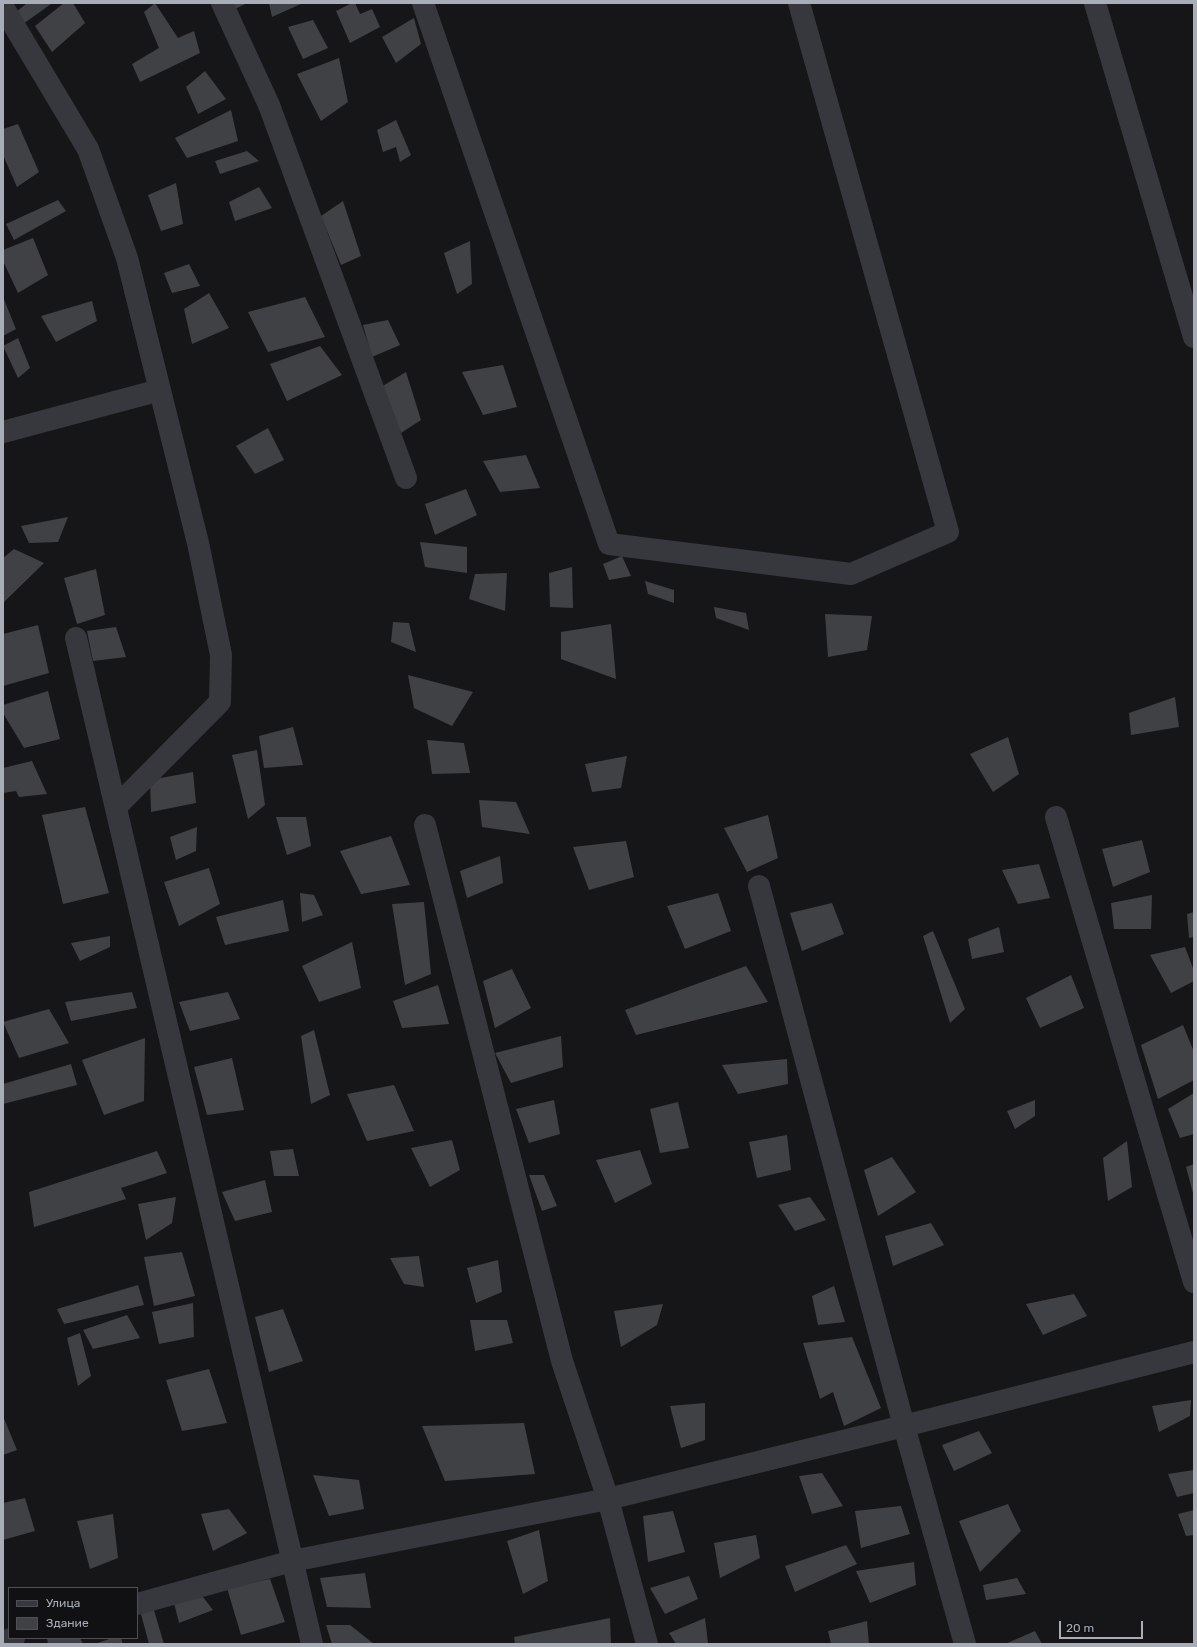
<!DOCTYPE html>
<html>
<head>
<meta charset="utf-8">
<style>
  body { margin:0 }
  #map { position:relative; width:1197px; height:1647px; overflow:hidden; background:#161618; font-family:Rubik,sans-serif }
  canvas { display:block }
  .frame { position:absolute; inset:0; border:4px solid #a8adb8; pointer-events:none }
  .legend { position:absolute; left:8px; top:1587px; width:130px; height:52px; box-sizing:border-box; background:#111113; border:1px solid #4d4f55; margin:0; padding:5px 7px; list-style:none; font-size:12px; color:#a8adb8 }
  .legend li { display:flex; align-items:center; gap:8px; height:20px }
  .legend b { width:20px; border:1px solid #4d4f55 }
  .scale { position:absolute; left:1059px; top:1621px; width:84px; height:18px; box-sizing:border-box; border:2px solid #a8adb8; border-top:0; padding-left:5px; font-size:12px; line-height:14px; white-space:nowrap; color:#a8adb8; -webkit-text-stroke:3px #111113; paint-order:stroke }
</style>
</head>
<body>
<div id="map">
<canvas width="1197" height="1647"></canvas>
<div class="frame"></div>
<ul class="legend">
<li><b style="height:5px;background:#37383d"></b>Улица</li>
<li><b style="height:11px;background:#404145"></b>Здание</li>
</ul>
<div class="scale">20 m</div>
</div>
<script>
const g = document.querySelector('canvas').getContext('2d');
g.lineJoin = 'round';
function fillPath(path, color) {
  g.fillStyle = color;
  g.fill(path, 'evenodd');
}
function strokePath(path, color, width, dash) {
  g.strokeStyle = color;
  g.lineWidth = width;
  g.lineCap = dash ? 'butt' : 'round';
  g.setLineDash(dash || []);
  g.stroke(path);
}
fillPath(new Path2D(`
  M 27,3 L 50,3 L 51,4 L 23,24 L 15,13 Z
  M 64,3 L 73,3 L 85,23 L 52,52 L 35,26 Z
  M 155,3 L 178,38 L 194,31 L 200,53 L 140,82 L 132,64 L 159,48 L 144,12 Z
  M 230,3 L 247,3 L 233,10 Z
  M 269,3 L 303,3 L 272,17 Z
  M 352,3 L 355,3 L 360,14 L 372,9 L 380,27 L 350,43 L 336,11 Z
  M 414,18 L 421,44 L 396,63 L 382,37 Z
  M 313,20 L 328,48 L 303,59 L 288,27 Z
  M 339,58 L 348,102 L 321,121 L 297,74 Z
  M 205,71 L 226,99 L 198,114 L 186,87 Z
  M 231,110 L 238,141 L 187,158 L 175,138 Z
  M 396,120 L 411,155 L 400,162 L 396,147 L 383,152 L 377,130 Z
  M 18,124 L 39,172 L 17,187 L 3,155 L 3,129 Z
  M 247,151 L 259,161 L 220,174 L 215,161 Z
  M 176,183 L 183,224 L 161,231 L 148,195 Z
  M 259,187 L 272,208 L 235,221 L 229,202 Z
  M 58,200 L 66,211 L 14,240 L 6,224 Z
  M 343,201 L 361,256 L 341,265 L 321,216 Z
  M 33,238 L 48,275 L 18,293 L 3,261 L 3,250 Z
  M 470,241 L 472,284 L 457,294 L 444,253 Z
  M 189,264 L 200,286 L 172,293 L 164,273 Z
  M 209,293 L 229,328 L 192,344 L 184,309 Z
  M 3,297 L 16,329 L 3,336 Z
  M 305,297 L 325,337 L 268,352 L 248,312 Z
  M 92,301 L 97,321 L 56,342 L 41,316 Z
  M 388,320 L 400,345 L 372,357 L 363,325 Z
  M 18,338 L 30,368 L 18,378 L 3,346 Z
  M 320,346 L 342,375 L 287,401 L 270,364 Z
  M 503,365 L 517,407 L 483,415 L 462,372 Z
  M 406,372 L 421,420 L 401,433 L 381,387 Z
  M 268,428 L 284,460 L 255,474 L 236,446 Z
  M 526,455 L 540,488 L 500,492 L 483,461 Z
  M 466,489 L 477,515 L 435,535 L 425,504 Z
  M 68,517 L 58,542 L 29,543 L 21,526 Z
  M 420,542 L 467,547 L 467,573 L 425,567 Z
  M 14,549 L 44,563 L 3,603 L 3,558 Z
  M 622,556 L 631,576 L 609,580 L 603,564 Z
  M 572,567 L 573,608 L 550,607 L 549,573 Z
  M 96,569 L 105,615 L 77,624 L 64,578 Z
  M 507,573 L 505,611 L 469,599 L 475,574 Z
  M 645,581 L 674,590 L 674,603 L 648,594 Z
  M 714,607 L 746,613 L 749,630 L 716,618 Z
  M 825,614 L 872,616 L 867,650 L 828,657 Z
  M 393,622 L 409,623 L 416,652 L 391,642 Z
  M 611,624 L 616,679 L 561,659 L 561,632 Z
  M 38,625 L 49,673 L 3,686 L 3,634 Z
  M 116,627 L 126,657 L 93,661 L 87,631 Z
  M 408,675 L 473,692 L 452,726 L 414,708 Z
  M 48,691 L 60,739 L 24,748 L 3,713 L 3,705 Z
  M 1175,697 L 1179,727 L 1131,735 L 1129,713 Z
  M 293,727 L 303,765 L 264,768 L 259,736 Z
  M 1008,737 L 1019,774 L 993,792 L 970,754 Z
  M 427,740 L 464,743 L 470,773 L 432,774 Z
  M 257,750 L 265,805 L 248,819 L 232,755 Z
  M 627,756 L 621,788 L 592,792 L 585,764 Z
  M 32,761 L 47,794 L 19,797 L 16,791 L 3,793 L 3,768 Z
  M 193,772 L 196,803 L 151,812 L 150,780 Z
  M 479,800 L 516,802 L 530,834 L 482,827 Z
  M 85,807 L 109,893 L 63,904 L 42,815 Z
  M 768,815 L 778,858 L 747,872 L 724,828 Z
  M 276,817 L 306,817 L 311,846 L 287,855 Z
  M 197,827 L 196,851 L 176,860 L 170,837 Z
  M 391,836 L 410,885 L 361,894 L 340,851 Z
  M 1142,840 L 1150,872 L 1113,887 L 1102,849 Z
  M 626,841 L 634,877 L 589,890 L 573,847 Z
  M 500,856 L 503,883 L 467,898 L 460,871 Z
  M 1039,864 L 1050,898 L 1018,904 L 1002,870 Z
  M 209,868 L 220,904 L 179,926 L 164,882 Z
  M 300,893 L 314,895 L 323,915 L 302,922 Z
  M 718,893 L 731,931 L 685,949 L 667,906 Z
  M 1152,895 L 1151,929 L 1114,929 L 1111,903 Z
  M 283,900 L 289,931 L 225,945 L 216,917 Z
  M 424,902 L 431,974 L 405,985 L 392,904 Z
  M 832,903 L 844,934 L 802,951 L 790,913 Z
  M 1194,912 L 1194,937 L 1189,938 L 1187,914 Z
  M 999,927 L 1004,952 L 972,959 L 968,939 Z
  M 933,931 L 965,1009 L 950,1023 L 923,936 Z
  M 110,936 L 110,947 L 80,961 L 71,943 Z
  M 352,942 L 361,988 L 319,1002 L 302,966 Z
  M 1185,947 L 1194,971 L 1194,981 L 1171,993 L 1150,955 Z
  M 746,966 L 768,1002 L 636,1035 L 625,1010 Z
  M 512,969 L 531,1008 L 495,1028 L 483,981 Z
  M 1071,975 L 1084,1008 L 1040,1028 L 1026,998 Z
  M 438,985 L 449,1024 L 402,1028 L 393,1001 Z
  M 132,992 L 137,1008 L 71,1021 L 65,1002 Z
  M 228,992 L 240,1019 L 190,1031 L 179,1002 Z
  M 49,1009 L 69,1043 L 19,1058 L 3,1022 Z
  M 1183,1025 L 1194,1052 L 1194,1080 L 1158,1099 L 1141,1045 Z
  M 314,1030 L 330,1095 L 311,1104 L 301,1036 Z
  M 561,1036 L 563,1067 L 511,1083 L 495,1053 Z
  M 145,1038 L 144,1101 L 104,1115 L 82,1060 Z
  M 232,1058 L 244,1110 L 207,1115 L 194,1067 Z
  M 787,1059 L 788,1084 L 738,1094 L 722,1065 Z
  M 71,1064 L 77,1085 L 3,1104 L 3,1084 Z
  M 394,1085 L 414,1131 L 367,1141 L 347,1094 Z
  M 1194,1093 L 1194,1134 L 1180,1138 L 1168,1109 Z
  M 554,1100 L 560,1134 L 529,1143 L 516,1109 Z
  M 1035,1100 L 1035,1116 L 1015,1129 L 1007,1111 Z
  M 678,1102 L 689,1148 L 660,1153 L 650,1109 Z
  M 787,1135 L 791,1170 L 757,1178 L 749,1142 Z
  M 452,1140 L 460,1170 L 430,1187 L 411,1148 Z
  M 1127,1141 L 1132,1187 L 1108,1201 L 1103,1158 Z
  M 293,1149 L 299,1176 L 274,1176 L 270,1151 Z
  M 640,1150 L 652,1184 L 615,1203 L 596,1160 Z
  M 157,1151 L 167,1173 L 121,1188 L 126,1199 L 34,1227 L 29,1192 Z
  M 892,1157 L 916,1192 L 878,1216 L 864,1170 Z
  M 1194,1164 L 1194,1197 L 1186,1167 Z
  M 529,1175 L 544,1175 L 557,1206 L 542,1211 Z
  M 265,1180 L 272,1212 L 235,1221 L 222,1192 Z
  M 176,1197 L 172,1223 L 146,1240 L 138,1204 Z
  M 810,1197 L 826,1220 L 795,1231 L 778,1205 Z
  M 931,1223 L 944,1245 L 893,1266 L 885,1236 Z
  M 182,1252 L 195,1296 L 154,1306 L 144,1257 Z
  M 419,1256 L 424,1287 L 404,1284 L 390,1258 Z
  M 498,1260 L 502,1292 L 476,1303 L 467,1268 Z
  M 138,1285 L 144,1305 L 64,1324 L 57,1309 Z
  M 834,1286 L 845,1322 L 818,1325 L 812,1296 Z
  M 1074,1294 L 1087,1316 L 1043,1335 L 1026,1304 Z
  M 193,1303 L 194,1337 L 159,1344 L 152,1312 Z
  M 663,1304 L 657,1325 L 621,1347 L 614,1311 Z
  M 283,1309 L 303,1361 L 269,1372 L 255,1317 Z
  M 127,1315 L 140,1338 L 93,1349 L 83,1330 Z
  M 470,1320 L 507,1320 L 513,1343 L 475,1351 Z
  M 80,1333 L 91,1376 L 78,1386 L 67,1338 Z
  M 852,1337 L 881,1408 L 844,1426 L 833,1392 L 820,1399 L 803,1343 Z
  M 209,1369 L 227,1423 L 182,1431 L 166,1380 Z
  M 1191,1400 L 1190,1416 L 1159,1432 L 1152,1406 Z
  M 705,1403 L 705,1440 L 681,1448 L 670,1406 Z
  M 3,1416 L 17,1450 L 3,1455 Z
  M 524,1423 L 535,1474 L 445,1481 L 422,1426 Z
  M 979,1431 L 992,1453 L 954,1471 L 942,1445 Z
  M 1194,1470 L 1194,1493 L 1177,1497 L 1168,1474 Z
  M 822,1473 L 843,1506 L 812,1514 L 799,1476 Z
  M 313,1475 L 359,1480 L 364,1509 L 329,1516 Z
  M 25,1498 L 35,1531 L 3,1540 L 3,1503 Z
  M 1008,1504 L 1021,1531 L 980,1572 L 959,1521 Z
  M 901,1506 L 910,1534 L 861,1548 L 855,1511 Z
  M 229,1509 L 247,1533 L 213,1551 L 201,1514 Z
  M 1194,1510 L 1194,1535 L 1186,1536 L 1178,1514 Z
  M 673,1511 L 685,1552 L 648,1562 L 643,1516 Z
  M 113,1514 L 118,1558 L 90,1569 L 77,1521 Z
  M 539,1530 L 548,1581 L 523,1594 L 507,1541 Z
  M 756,1535 L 760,1558 L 720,1578 L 714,1543 Z
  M 846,1545 L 857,1564 L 795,1592 L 785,1566 Z
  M 914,1562 L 916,1585 L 870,1603 L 856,1571 Z
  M 365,1573 L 371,1608 L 327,1607 L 320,1578 Z
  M 689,1576 L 698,1599 L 665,1614 L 650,1588 Z
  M 1017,1578 L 1026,1594 L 986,1600 L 983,1585 Z
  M 270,1579 L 285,1622 L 241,1635 L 227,1588 Z
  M 203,1597 L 213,1610 L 179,1623 L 174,1603 Z
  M 153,1607 L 164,1644 L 149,1644 L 141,1614 Z
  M 610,1618 L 611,1644 L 515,1644 L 514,1637 Z
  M 705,1618 L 708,1643 L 676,1644 L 669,1633 Z
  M 867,1621 L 869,1644 L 831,1644 L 828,1631 Z
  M 326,1625 L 350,1625 L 374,1644 L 332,1644 Z
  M 1035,1631 L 1042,1644 L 1005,1644 Z
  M 47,1638 L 80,1638 L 83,1644 L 48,1644 Z
  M 112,1638 L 121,1638 L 123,1644 L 95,1644 Z`), '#404145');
strokePath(new Path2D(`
  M 222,3 L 269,105 L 406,478
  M 423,3 L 609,544 L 851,574 L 948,532 L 799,3
  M 1095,3 L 1194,337
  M 3,7 L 88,149 L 127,258 L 198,543 L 221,655 L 220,702 L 116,807
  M 3,432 L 160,390
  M 76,638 L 312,1644
  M 1056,817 L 1194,1282
  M 425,825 L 562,1361 L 608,1499 L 647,1644
  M 759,886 L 904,1426 L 965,1644
  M 137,1604 L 292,1561 L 608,1499 L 904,1426 L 1194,1352
  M 3,1641 L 14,1638`), '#37383d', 22);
</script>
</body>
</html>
